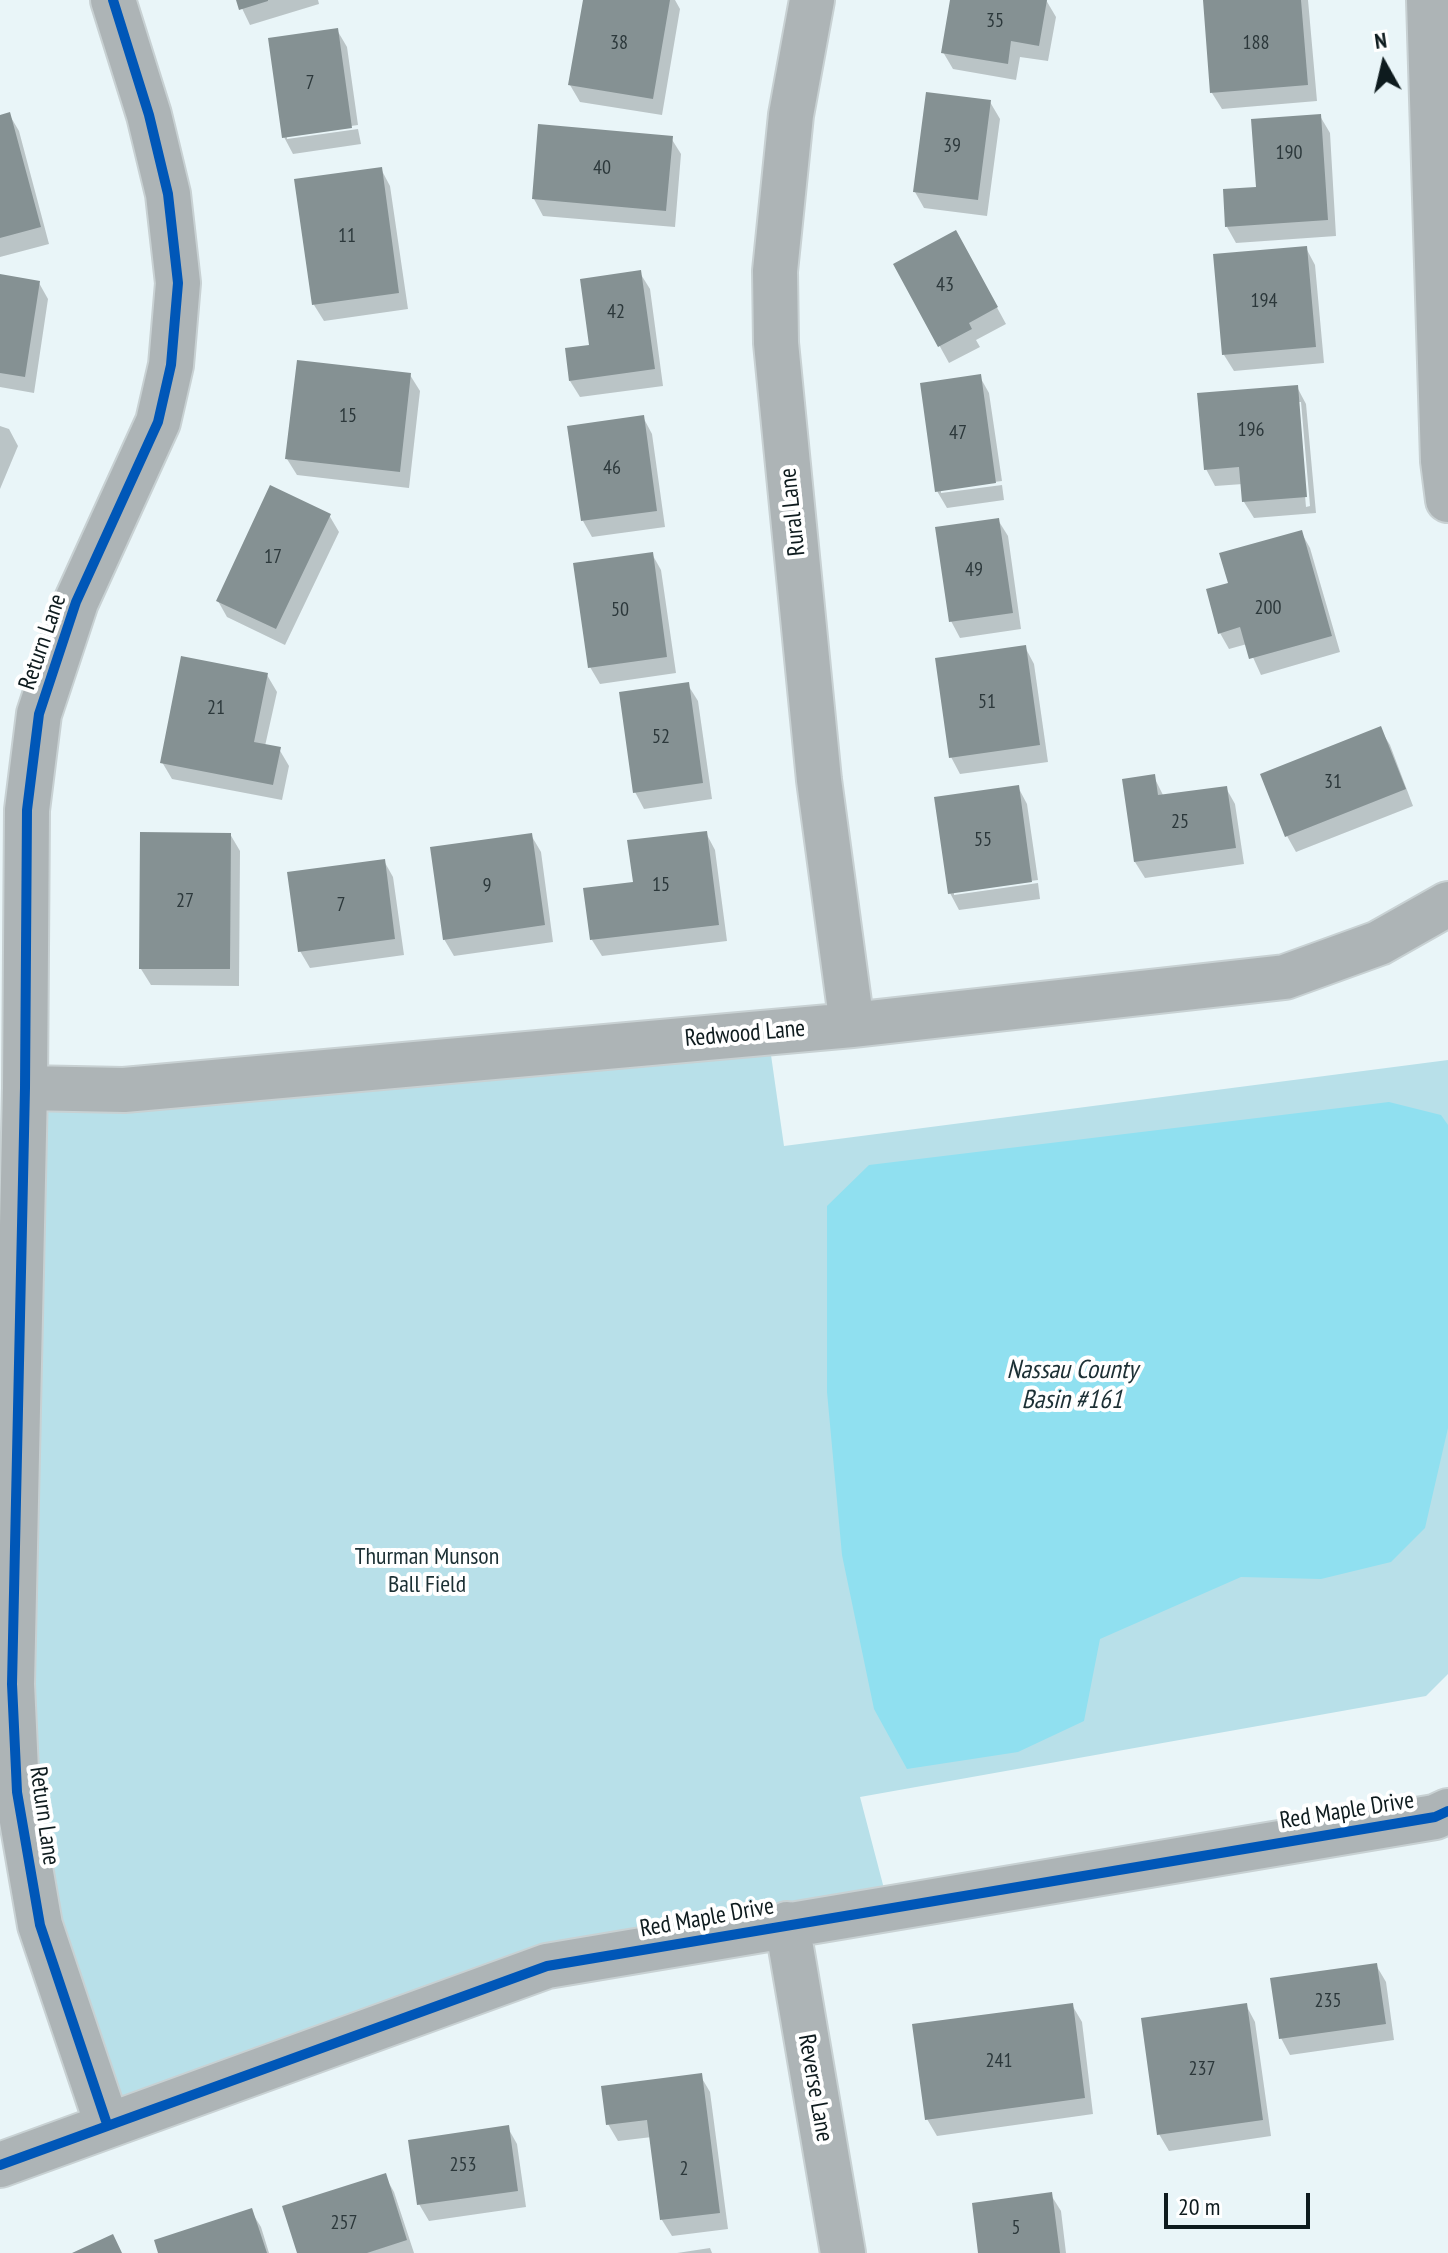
<!DOCTYPE html>
<html>
<head>
<meta charset="utf-8">
<style>
  body { margin:0 }
  #map { position:relative; width:1448px; height:2253px; overflow:hidden; background:#e9f5f8; font-family:"PT Sans Narrow",sans-serif }
  canvas { display:block }
  .north { position:absolute; left:1344px; top:24px; width:80px; height:80px; -webkit-text-stroke:6px #fff; paint-order:stroke; rotate:352deg; font-size:22px; font-weight:700; line-height:32px; text-align:center; color:#0e1b1e }
  .north::after { content:''; display:block; margin:auto; width:28px; height:36px; background:#0e1b1e; clip-path:polygon(50% 0,100% 100%,50% 72%,0 100%) }
  .scale { position:absolute; left:1164px; top:2193px; width:146px; height:36px; box-sizing:border-box; border:4px solid #0e1b1e; border-top:0; padding-left:10px; font-size:24px; line-height:28px; white-space:nowrap; color:#0e1b1e; -webkit-text-stroke:6px #fff; paint-order:stroke }
</style>
</head>
<body>
<div id="map">
<canvas width="1448" height="2253"></canvas>
<div class="north">N</div>
<div class="scale">20 m</div>
</div>
<script>
const g = document.querySelector('canvas').getContext('2d');
g.lineJoin = 'round';
function fillPath(path, color) {
  g.fillStyle = color;
  g.fill(path, 'evenodd');
}
function strokePath(path, color, width, dash) {
  g.strokeStyle = color;
  g.lineWidth = width;
  g.lineCap = dash ? 'butt' : 'round';
  g.setLineDash(dash || []);
  g.stroke(path);
}
function write(font, color, halo, rows, align = 'center') {
  g.font = font + ' "PT Sans Narrow",sans-serif';
  g.lineWidth = 8;
  g.setLineDash([]);
  g.textBaseline = 'middle';
  g.strokeStyle = halo;
  g.fillStyle = color;
  for (const [text, x, y, turn = 0] of rows) {
    g.save();
    g.translate(x, y);
    g.rotate((+turn || 0) * Math.PI / 180);
    g.textAlign = isNaN(turn) ? turn : align;
    if (halo) g.strokeText(text, 0, 0);
    g.fillText(text, 0, 0);
    g.restore();
  }
}
fillPath(new Path2D(`
  M 768,1034 L 784,1146 L 1448,1060 L 1448,1674 L 1426,1696 L 860,1797 L 887,1900 L 535,1961 L 114,2112 L 49,1921 L 29,1795 L 34,1097 Z`), '#b8e0e9');
fillPath(new Path2D(`
  M 1389,1102 L 1441,1115 L 1448,1125 L 1448,1428 L 1425,1528 L 1391,1562 L 1321,1579 L 1241,1577 L 1100,1639 L 1084,1721 L 1018,1752 L 907,1769 L 874,1709 L 842,1555 L 827,1392 L 827,1206 L 869,1165 Z`), '#90e0f0');
fillPath(new Path2D(`
  M 238,0 L 318,0 L 319,4 L 250,25 Z
  M 585,0 L 675,0 L 680,9 L 662,115 L 580,102 L 570,85 Z
  M 952,0 L 1046,0 L 1056,17 L 1048,61 L 1020,57 L 1016,80 L 953,69 L 943,52 Z
  M 1205,0 L 1308,0 L 1317,101 L 1222,109 L 1212,93 Z
  M 337,30 L 347,47 L 358,125 L 287,135 L 287,139 L 358,129 L 361,144 L 293,154 L 284,137 Z
  M 990,102 L 1000,119 L 987,216 L 924,208 L 915,192 Z
  M 9,114 L 19,131 L 49,244 L 0,257 L 0,117 Z
  M 1320,116 L 1330,133 L 1336,236 L 1236,243 L 1227,227 Z
  M 671,138 L 681,154 L 675,227 L 543,216 L 534,199 Z
  M 381,169 L 390,186 L 408,309 L 324,321 L 314,305 Z
  M 1306,248 L 1315,265 L 1324,363 L 1234,371 L 1224,355 Z
  M 965,249 L 1006,324 L 976,340 L 980,347 L 949,363 L 895,265 Z
  M 640,273 L 650,289 L 663,386 L 580,397 L 570,381 Z
  M 0,276 L 39,283 L 48,299 L 34,393 L 0,387 Z
  M 410,375 L 420,391 L 409,488 L 297,475 L 287,459 Z
  M 980,377 L 989,393 L 1002,481 L 941,489 L 941,493 L 1002,485 L 1004,500 L 947,508 L 937,491 Z
  M 1297,387 L 1306,404 L 1316,513 L 1254,518 L 1244,502 L 1243,484 L 1215,486 L 1206,469 ZM 1297,402 L 1301,402 L 1310,506 L 1306,507 Z
  M 643,417 L 652,434 L 665,527 L 592,537 L 583,521 Z
  M 0,426 L 9,429 L 18,446 L 0,489 Z
  M 329,515 L 339,532 L 285,645 L 227,617 L 218,601 Z
  M 998,520 L 1008,536 L 1021,629 L 960,638 L 951,621 Z
  M 1301,532 L 1310,548 L 1340,652 L 1261,675 L 1247,644 L 1229,649 L 1220,633 L 1230,584 Z
  M 652,554 L 661,570 L 676,673 L 600,684 L 590,667 Z
  M 1025,647 L 1034,664 L 1048,762 L 960,774 L 951,757 Z
  M 267,675 L 277,692 L 265,746 L 279,749 L 289,766 L 282,800 L 172,779 L 162,762 Z
  M 688,685 L 698,701 L 712,799 L 644,809 L 635,792 Z
  M 1380,729 L 1390,745 L 1413,806 L 1296,852 L 1287,836 Z
  M 1154,777 L 1164,797 L 1226,788 L 1235,804 L 1244,864 L 1145,878 L 1135,862 Z
  M 1018,787 L 1027,804 L 1038,880 L 954,891 L 954,895 L 1038,883 L 1040,899 L 959,910 L 950,893 Z
  M 706,833 L 715,850 L 727,941 L 602,956 L 592,940 L 635,883 Z
  M 230,834 L 240,851 L 239,986 L 151,985 L 141,969 Z
  M 531,835 L 541,852 L 553,942 L 454,956 L 444,939 Z
  M 384,861 L 393,877 L 404,955 L 310,968 L 300,951 Z
  M 1376,1965 L 1386,1982 L 1394,2040 L 1290,2055 L 1281,2038 Z
  M 1072,2005 L 1082,2022 L 1093,2114 L 937,2136 L 927,2119 Z
  M 1246,2005 L 1255,2022 L 1271,2136 L 1169,2151 L 1159,2134 Z
  M 700,2075 L 710,2092 L 728,2229 L 672,2236 L 662,2220 L 652,2137 L 618,2141 L 608,2124 Z
  M 508,2128 L 517,2144 L 526,2207 L 429,2221 L 419,2204 Z
  M 385,2176 L 394,2192 L 414,2253 L 299,2253 Z
  M 1051,2195 L 1061,2211 L 1066,2253 L 980,2253 Z
  M 251,2211 L 261,2227 L 269,2253 L 160,2253 Z
  M 710,2248 L 712,2253 L 677,2253 Z`), '#0003');
fillPath(new Path2D(`
  M 236,0 L 268,0 L 268,1 L 239,10 Z
  M 583,0 L 670,0 L 653,99 L 568,85 Z
  M 950,0 L 1047,0 L 1039,46 L 1011,41 L 1008,64 L 941,53 Z
  M 1203,0 L 1301,0 L 1308,85 L 1210,93 Z
  M 338,28 L 352,128 L 282,138 L 268,38 Z
  M 926,92 L 991,100 L 978,200 L 913,192 Z
  M 10,112 L 41,227 L 0,238 L 0,115 Z
  M 1321,114 L 1328,220 L 1225,227 L 1223,189 L 1256,187 L 1251,119 Z
  M 538,124 L 673,136 L 666,211 L 532,199 Z
  M 382,167 L 399,293 L 312,305 L 294,179 Z
  M 956,230 L 998,307 L 969,323 L 972,329 L 938,347 L 893,264 Z
  M 1307,246 L 1316,347 L 1222,355 L 1213,254 Z
  M 641,270 L 655,369 L 569,381 L 565,348 L 589,345 L 580,279 Z
  M 0,274 L 40,281 L 25,377 L 0,373 Z
  M 297,360 L 411,373 L 400,472 L 285,459 Z
  M 981,374 L 996,483 L 935,492 L 920,383 Z
  M 1298,385 L 1307,497 L 1242,502 L 1239,467 L 1204,470 L 1197,393 Z
  M 644,415 L 657,511 L 581,521 L 567,426 Z
  M 270,485 L 331,514 L 276,629 L 216,601 Z
  M 999,518 L 1013,613 L 949,622 L 935,527 Z
  M 1302,530 L 1332,636 L 1249,659 L 1240,627 L 1218,634 L 1206,589 L 1228,583 L 1219,553 Z
  M 653,552 L 667,657 L 588,668 L 573,563 Z
  M 1026,645 L 1040,745 L 949,758 L 935,658 Z
  M 181,656 L 268,673 L 254,742 L 281,747 L 273,785 L 160,763 Z
  M 689,682 L 703,783 L 633,793 L 619,692 Z
  M 1381,726 L 1406,789 L 1285,837 L 1260,774 Z
  M 1155,774 L 1158,795 L 1227,786 L 1236,848 L 1134,862 L 1122,779 Z
  M 1019,785 L 1032,882 L 948,894 L 934,797 Z
  M 707,831 L 719,925 L 590,940 L 583,888 L 633,882 L 627,840 Z
  M 140,832 L 231,833 L 230,969 L 139,969 Z
  M 532,833 L 545,925 L 443,940 L 430,847 Z
  M 385,859 L 395,939 L 298,952 L 287,872 Z
  M 1377,1963 L 1386,2024 L 1279,2039 L 1270,1978 Z
  M 1073,2003 L 1085,2098 L 925,2120 L 912,2024 Z
  M 1247,2003 L 1263,2120 L 1157,2135 L 1141,2018 Z
  M 702,2073 L 720,2213 L 660,2220 L 647,2120 L 606,2125 L 601,2086 Z
  M 509,2125 L 518,2191 L 417,2205 L 408,2140 Z
  M 386,2173 L 407,2240 L 367,2253 L 297,2253 L 282,2206 Z
  M 1052,2192 L 1060,2253 L 978,2253 L 972,2203 Z
  M 252,2208 L 267,2253 L 158,2253 L 154,2240 Z
  M 113,2234 L 122,2253 L 72,2253 Z`), '#859193');
const minor = new Path2D(`
  M 812,0 L 791,115 L 775,271 L 776,343 L 819,780 L 852,1025
  M 1429,0 L 1443,461 L 1448,500
  M 25,1088 L 124,1090 L 852,1025 L 1285,977 L 1379,943 L 1448,904
  M 787,1924 L 843,2253
  M 107,2124 L 40,1925 L 17,1792 L 12,1684 L 25,1088 L 27,810 L 39,714 L 76,602 L 158,422 L 171,365 L 178,283 L 168,194 L 149,115 L 113,0
  M 0,2165 L 547,1966 L 1435,1817 L 1448,1811`);
strokePath(minor, '#c8d1d3', 48);
strokePath(minor, '#adb4b6', 44);
strokePath(new Path2D(`
  M 107,2124 L 40,1925 L 17,1792 L 12,1684 L 25,1088 L 27,810 L 39,714 L 76,602 L 158,422 L 171,365 L 178,283 L 168,194 L 149,115 L 113,0
  M 0,2165 L 547,1966 L 1435,1817 L 1448,1811`), '#0057b8', 10);
write('20px', '#2c383b', null, [
  ["35",995,21],
  ["38",619,43],
  ["188",1256,43],
  ["7",310,83],
  ["39",952,146],
  ["190",1289,153],
  ["40",602,168],
  ["11",347,236],
  ["43",945,285],
  ["194",1264,301],
  ["42",616,312],
  ["15",348,416],
  ["196",1251,430],
  ["47",958,433],
  ["46",612,468],
  ["17",273,557],
  ["49",974,570],
  ["200",1268,608],
  ["50",620,610],
  ["51",987,702],
  ["21",216,708],
  ["52",661,737],
  ["31",1333,782],
  ["25",1180,822],
  ["55",983,840],
  ["15",661,885],
  ["9",487,886],
  ["27",185,901],
  ["7",341,905],
  ["235",1328,2001],
  ["241",999,2061],
  ["237",1202,2069],
  ["253",463,2165],
  ["2",684,2169],
  ["257",344,2223],
  ["5",1016,2228]
]);
write('24px', '#0e1b1e', '#fff', [
  ["Rural Lane",793,512,-96],
  ["Return Lane",43,642,-71],
  ["Redwood Lane",745,1034,-5],
  ["Red Maple Drive",1347,1811,-9],
  ["Return Lane",44,1816,82],
  ["Red Maple Drive",707,1918,-10],
  ["Reverse Lane",815,2088,80]
]);
write('24px', '#1b2f33', '#fff', [
  ["Thurman Munson",427,1557],
  ["Ball Field",427,1585]
]);
write('italic 26px', '#1c3035', '#fff', [
  ["Nassau County",1072,1371],
  ["Basin #161",1072,1401]
]);
</script>
</body>
</html>
